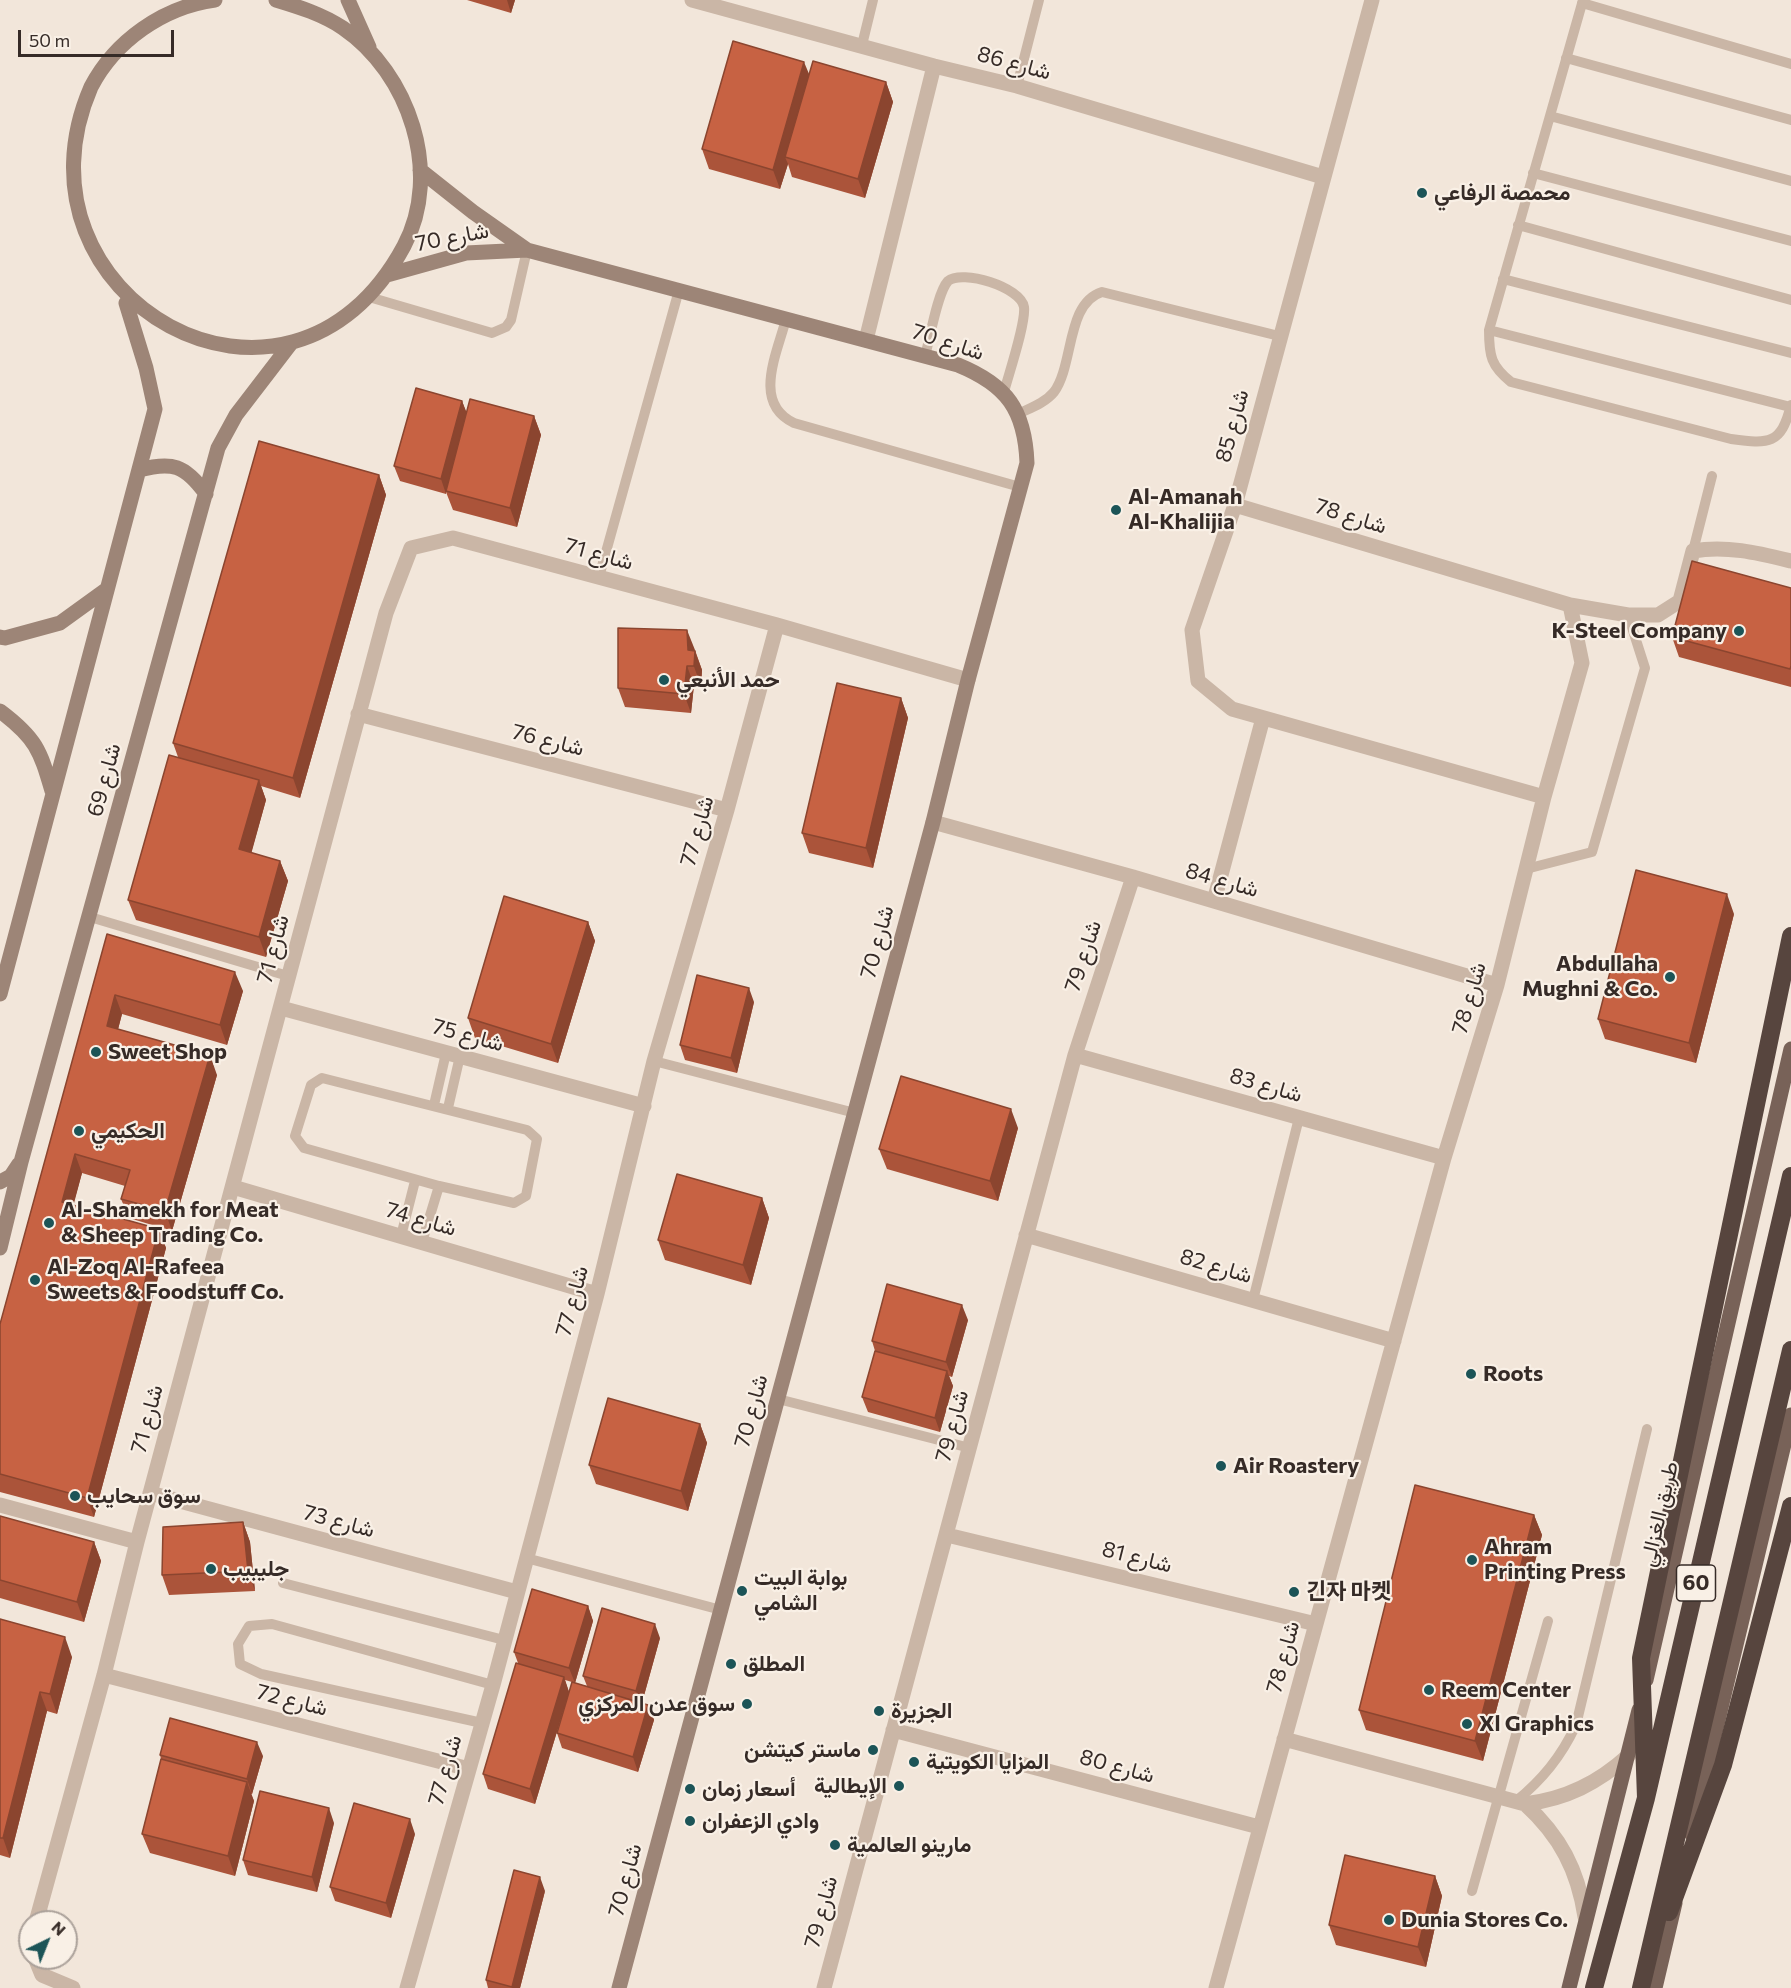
<!DOCTYPE html>
<html>
<head>
<meta charset="utf-8">
<style>
  body { margin:0 }
  #map { position:relative; width:1791px; height:1988px; overflow:hidden; background:#f2e6da; font-family:Commissioner,sans-serif }
  canvas { display:block }
  .north { position:absolute; left:18px; top:1910px; width:60px; height:60px; box-sizing:border-box; background:#f9f0e6; border:2px solid #aba19a; border-radius:50%; rotate:43deg; font-size:16px; font-weight:700; line-height:24px; text-align:center; color:#362b27 }
  .north::after { content:''; display:block; margin:auto; width:21px; height:27px; background:#1c5457; clip-path:polygon(50% 0,100% 100%,50% 72%,0 100%) }
  .scale { position:absolute; left:18px; top:30px; width:156px; height:27px; box-sizing:border-box; border:3px solid #362b27; border-top:0; padding-left:8px; font-size:18px; line-height:21px; white-space:nowrap; color:#362b27; -webkit-text-stroke:4px #f9f0e6; paint-order:stroke }
</style>
</head>
<body>
<div id="map">
<canvas width="1791" height="1988"></canvas>
<div class="north">N</div>
<div class="scale">50 m</div>
</div>
<script>
const g = document.querySelector('canvas').getContext('2d');
g.lineJoin = 'round';
function strokePath(path, color, width, dash) {
  g.strokeStyle = color;
  g.lineWidth = width;
  g.lineCap = dash ? 'butt' : 'round';
  g.setLineDash(dash || []);
  g.stroke(path);
}
function fillPath(path, color) {
  g.fillStyle = color;
  g.fill(path, 'evenodd');
}
function write(font, color, halo, rows, align = 'center') {
  g.font = font + ' Commissioner,Vazirmatn,"Noto Sans KR",sans-serif';
  g.lineWidth = 4.5;
  g.setLineDash([]);
  g.textBaseline = 'middle';
  g.strokeStyle = halo;
  g.fillStyle = color;
  for (const [text, x, y, turn = 0] of rows) {
    g.save();
    g.translate(x, y);
    g.rotate((+turn || 0) * Math.PI / 180);
    g.textAlign = isNaN(turn) ? turn : align;
    if (halo) g.strokeText(text, 0, 0);
    g.fillText(text, 0, 0);
    g.restore();
  }
}
strokePath(new Path2D(`
  M 1583,0 L 1489,330 C 1489,356 1491,366 1511,382 L 1731,439 C 1769,444 1781,445 1791,405
  M 1582,3 L 1791,64
  M 862,45 L 873,0
  M 1566,58 L 1791,120
  M 1017,86 L 1039,0
  M 1550,116 L 1791,181
  M 1533,173 L 1791,241
  M 1518,225 L 1791,300
  M 1503,279 L 1791,353
  M 369,297 L 492,333 L 506,327 L 511,320 L 527,250
  M 786,319 C 777,354 752,403 794,423 L 1020,487
  M 1489,330 L 1790,407
  M 925,356 C 930,339 937,293 948,281 C 962,269 1021,287 1024,307 C 1026,323 1009,373 1004,392
  M 1018,414 C 1030,408 1045,403 1054,392 C 1074,365 1066,303 1102,292 L 1279,336
  M 1693,551 L 1712,476
  M 599,577 L 679,290
  M 1526,869 L 1592,852 L 1645,668 L 1628,615
  M 90,917 L 288,976
  M 654,1061 L 855,1113
  M 434,1105 L 446,1053
  M 448,1108 L 460,1056
  M 401,1236 L 415,1181
  M 422,1242 L 439,1186 L 514,1203 L 526,1196 L 537,1139 L 527,1130 L 322,1078 L 311,1085 L 295,1136 L 304,1148 L 439,1186
  M 1253,1300 L 1299,1118
  M 778,1399 L 970,1448
  M 526,1558 L 721,1610
  M 283,1583 L 504,1640
  M 482,1723 L 261,1674 L 240,1664 L 238,1644 L 249,1626 L 272,1624 L 493,1685
  M 1515,1802 C 1542,1780 1561,1757 1576,1725 L 1647,1429
  M 1472,1891 L 1548,1621`), '#cab6a6', 10);
strokePath(new Path2D(`
  M 692,0 L 934,66 L 1017,86 L 1323,177
  M 1372,0 L 1235,505 L 1192,630 L 1198,681 L 1232,709 L 1544,797
  M 866,340 L 934,66
  M 1235,505 L 1570,605 L 1628,615 L 1658,615 L 1680,601 L 1693,551 C 1726,545 1758,553 1791,561
  M 358,714 L 727,810
  M 933,822 L 1133,877 L 1497,985
  M 1214,901 L 1263,718
  M 281,1008 L 644,1106
  M 1075,1055 L 1444,1158
  M 233,1187 L 597,1294
  M 1026,1235 L 1394,1341
  M 150,1493 L 517,1592
  M 0,1505 L 137,1542
  M 947,1535 L 1316,1624
  M 104,1675 L 469,1769
  M 893,1730 L 1259,1827
  M 1284,1739 L 1525,1804 C 1566,1799 1598,1783 1629,1755
  M 1525,1804 C 1560,1836 1578,1870 1585,1917
  M 36,1922 L 104,1675 L 137,1542 L 386,613 L 411,548 L 453,538 L 777,625 L 968,680
  M 30,1944 L 30,1947
  M 35,1958 L 42,1975 L 73,1988
  M 407,1988 L 493,1685 L 597,1294 L 654,1061 L 727,810 L 777,625
  M 824,1988 L 1075,1055 L 1133,877
  M 1216,1988 L 1444,1158 L 1497,985 L 1544,797 L 1582,663 L 1570,605`), '#cab6a6', 15);
strokePath(new Path2D(`
  M 215,0 C 163,7 115,41 91,87 C 0,297 288,462 404,246 C 443,173 409,73 343,28 C 322,14 299,7 276,0
  M 348,0 L 369,47
  M 420,170 L 473,212 L 527,250
  M 387,275 L 466,253 L 527,250 L 958,365 C 1007,385 1025,410 1027,463 L 968,680 L 933,822 L 619,1988
  M 139,470 C 172,461 185,465 206,494
  M 0,637 L 5,638 L 60,623 L 107,589
  M 0,711 C 36,738 40,750 52,791
  M 0,994 L 155,409 L 146,368 L 126,303
  M 0,1182 L 11,1176 L 19,1164
  M 0,1248 L 21,1162 L 218,448 L 236,415 L 292,342`), '#9d8577', 15);
strokePath(new Path2D(`
  M 1646,1680 L 1791,1049
  M 1691,1833 L 1791,1415
  M 1569,1988 L 1639,1710
  M 1655,1988 L 1675,1903`), '#786258', 15);
strokePath(new Path2D(`
  M 1646,1798 L 1641,1658 L 1791,936
  M 1669,1912 L 1723,1765 L 1791,1506
  M 1594,1988 L 1646,1798 L 1791,1176
  M 1641,1988 L 1791,1350`), '#57453e', 18);
fillPath(new Path2D(`
  M 467,0 L 515,0 L 511,13 Z
  M 809,75 L 886,82 L 893,102 L 865,198 L 792,177 L 788,164 L 780,189 L 709,169 L 702,149 Z
  M 462,401 L 466,412 L 534,416 L 541,435 L 517,527 L 453,510 L 446,492 L 446,494 L 400,481 L 394,466 Z
  M 379,475 L 386,495 L 300,798 L 261,786 L 266,800 L 251,853 L 280,861 L 288,881 L 266,957 L 136,920 L 128,900 L 178,757 L 173,743 Z
  M 1791,588 L 1791,687 L 1679,657 L 1672,637 Z
  M 695,650 L 702,670 L 701,686 L 694,685 L 691,713 L 625,707 L 618,688 Z
  M 901,698 L 908,718 L 873,868 L 809,853 L 802,833 Z
  M 1734,914 L 1696,1063 L 1605,1039 L 1598,1019 Z
  M 588,922 L 595,941 L 558,1063 L 475,1038 L 468,1018 Z
  M 107,934 L 243,991 L 227,1045 L 122,1014 L 118,1029 L 217,1075 L 172,1231 L 129,1218 L 121,1199 L 125,1186 L 82,1173 L 73,1205 L 159,1229 L 166,1248 L 94,1517 L 0,1492 L 0,1324 Z
  M 754,1002 L 737,1073 L 685,1060 L 680,1045 Z
  M 1018,1128 L 998,1201 L 887,1169 L 879,1149 Z
  M 762,1198 L 769,1218 L 751,1285 L 665,1260 L 658,1240 Z
  M 968,1320 L 952,1377 L 949,1376 L 953,1386 L 940,1432 L 868,1412 L 862,1397 L 875,1351 L 872,1341 Z
  M 700,1424 L 707,1443 L 688,1511 L 596,1484 L 589,1465 Z
  M 1534,1515 L 1542,1535 L 1483,1761 L 1366,1730 L 1359,1710 Z
  M 0,1516 L 94,1542 L 101,1561 L 84,1622 L 0,1598 Z
  M 243,1522 L 250,1542 L 255,1591 L 169,1595 L 162,1575 Z
  M 588,1606 L 593,1621 L 575,1683 L 587,1686 L 583,1676 L 660,1638 L 642,1703 L 648,1705 L 654,1720 L 638,1772 L 562,1748 L 557,1733 L 572,1682 L 565,1680 L 569,1692 L 535,1804 L 488,1789 L 483,1774 L 518,1663 L 514,1652 Z
  M 0,1619 L 72,1657 L 57,1714 L 47,1711 L 10,1858 L 0,1855 Z
  M 160,1755 L 263,1756 L 252,1794 L 251,1794 L 254,1801 L 235,1876 L 150,1853 L 142,1834 L 161,1759 Z
  M 334,1823 L 317,1892 L 248,1875 L 243,1860 Z
  M 415,1834 L 391,1918 L 335,1901 L 330,1887 Z
  M 1435,1876 L 1442,1896 L 1426,1967 L 1336,1945 L 1329,1925 Z
  M 545,1891 L 520,1988 L 488,1988 L 486,1980 Z`), '#ab543a');
fillPath(new Path2D(`
  M 507,0 L 515,0 L 511,13 Z
  M 804,62 L 812,81 L 785,157 L 788,164 L 780,189 L 773,170 Z
  M 886,82 L 893,102 L 865,198 L 858,179 Z
  M 462,401 L 468,416 L 446,491 L 446,494 L 441,479 Z
  M 534,416 L 541,435 L 517,527 L 510,508 Z
  M 379,475 L 386,495 L 300,798 L 293,778 Z
  M 687,630 L 695,650 L 695,655 L 695,651 L 702,670 L 701,686 L 688,650 Z
  M 687,666 L 694,685 L 691,713 L 684,694 Z
  M 901,698 L 908,718 L 873,868 L 866,848 Z
  M 259,780 L 266,800 L 247,869 L 239,849 Z
  M 280,861 L 288,881 L 266,957 L 259,937 Z
  M 1727,894 L 1734,914 L 1696,1063 L 1689,1043 Z
  M 588,922 L 595,941 L 558,1063 L 551,1044 Z
  M 235,972 L 243,991 L 227,1045 L 220,1025 Z
  M 749,988 L 754,1002 L 737,1073 L 731,1058 Z
  M 115,995 L 122,1014 L 114,1045 L 107,1026 Z
  M 210,1055 L 217,1075 L 172,1231 L 165,1211 Z
  M 1011,1109 L 1018,1128 L 998,1201 L 990,1181 Z
  M 75,1154 L 82,1173 L 69,1222 L 62,1202 Z
  M 762,1198 L 769,1218 L 751,1285 L 743,1265 Z
  M 159,1229 L 166,1248 L 94,1517 L 87,1498 Z
  M 962,1305 L 968,1320 L 952,1377 L 946,1362 Z
  M 947,1371 L 953,1386 L 940,1432 L 935,1418 Z
  M 700,1424 L 707,1443 L 688,1511 L 681,1491 Z
  M 1534,1515 L 1542,1535 L 1483,1761 L 1475,1741 Z
  M 243,1522 L 250,1542 L 255,1591 L 248,1571 Z
  M 94,1542 L 101,1561 L 84,1622 L 77,1602 Z
  M 588,1606 L 593,1621 L 575,1683 L 569,1668 Z
  M 655,1624 L 660,1638 L 641,1706 L 636,1691 Z
  M 65,1637 L 72,1657 L 57,1714 L 50,1694 Z
  M 564,1677 L 569,1692 L 535,1804 L 530,1789 Z
  M 40,1692 L 47,1711 L 10,1858 L 3,1838 Z
  M 648,1705 L 654,1720 L 638,1772 L 633,1757 Z
  M 257,1742 L 263,1756 L 252,1794 L 247,1779 Z
  M 247,1782 L 254,1801 L 235,1876 L 228,1856 Z
  M 329,1808 L 334,1823 L 317,1892 L 312,1877 Z
  M 410,1819 L 415,1834 L 391,1918 L 386,1903 Z
  M 1435,1876 L 1442,1896 L 1426,1967 L 1418,1947 Z
  M 540,1877 L 545,1891 L 520,1988 L 512,1988 Z`), '#8b452f');
const building = new Path2D(`
  M 733,41 L 804,62 L 773,170 L 702,149 Z
  M 813,61 L 886,82 L 858,179 L 785,157 Z
  M 416,388 L 462,401 L 441,479 L 394,466 Z
  M 470,399 L 534,416 L 510,508 L 446,491 Z
  M 259,441 L 379,475 L 293,778 L 173,743 Z
  M 1692,561 L 1791,588 L 1791,666 L 1790,669 L 1672,637 Z
  M 618,628 L 687,630 L 688,650 L 695,651 L 694,666 L 687,666 L 684,694 L 618,688 Z
  M 837,683 L 901,698 L 866,848 L 802,833 Z
  M 169,755 L 259,780 L 239,849 L 280,861 L 259,937 L 128,900 Z
  M 1636,870 L 1727,894 L 1689,1043 L 1598,1019 Z
  M 504,896 L 588,922 L 551,1044 L 468,1018 Z
  M 107,934 L 235,972 L 220,1025 L 115,995 L 107,1026 L 210,1055 L 165,1211 L 121,1199 L 130,1170 L 75,1154 L 62,1202 L 159,1229 L 87,1498 L 0,1474 L 0,1324 Z
  M 697,975 L 749,988 L 731,1058 L 680,1045 Z
  M 901,1076 L 1011,1109 L 990,1181 L 879,1149 Z
  M 677,1174 L 762,1198 L 743,1265 L 658,1240 Z
  M 887,1284 L 962,1305 L 946,1362 L 872,1341 Z
  M 875,1351 L 947,1371 L 935,1418 L 862,1397 Z
  M 608,1398 L 700,1424 L 681,1491 L 589,1465 Z
  M 1415,1485 L 1534,1515 L 1475,1741 L 1359,1710 Z
  M 0,1516 L 94,1542 L 77,1602 L 0,1580 Z
  M 243,1522 L 248,1571 L 162,1575 L 163,1527 Z
  M 532,1589 L 588,1606 L 569,1668 L 514,1652 Z
  M 602,1608 L 655,1624 L 636,1691 L 583,1676 Z
  M 0,1619 L 65,1637 L 50,1694 L 40,1692 L 3,1838 L 0,1838 Z
  M 516,1663 L 564,1677 L 530,1789 L 483,1774 Z
  M 572,1682 L 648,1705 L 633,1757 L 557,1733 Z
  M 170,1718 L 257,1742 L 247,1779 L 160,1755 Z
  M 161,1759 L 247,1782 L 228,1856 L 142,1834 Z
  M 260,1791 L 329,1808 L 312,1877 L 243,1860 Z
  M 354,1803 L 410,1819 L 386,1903 L 330,1887 Z
  M 1345,1855 L 1435,1876 L 1418,1947 L 1329,1925 Z
  M 514,1870 L 540,1877 L 512,1987 L 486,1980 Z`);
fillPath(building, '#c76243');
strokePath(building, '#8b452f', 1.5);
for (const [x, y, r, color] of [
  [1422,193,6,"#1c5457"],
  [1116,510,6,"#1c5457"],
  [1739,631,6,"#1c5457"],
  [664,680,6,"#1c5457"],
  [1670,977,6,"#1c5457"],
  [96,1052,6,"#1c5457"],
  [79,1131,6,"#1c5457"],
  [49,1223,6,"#1c5457"],
  [35,1280,6,"#1c5457"],
  [1471,1374,6,"#1c5457"],
  [1221,1466,6,"#1c5457"],
  [75,1496,6,"#1c5457"],
  [1472,1560,6,"#1c5457"],
  [211,1569,6,"#1c5457"],
  [742,1591,6,"#1c5457"],
  [1294,1592,6,"#1c5457"],
  [731,1664,6,"#1c5457"],
  [1429,1690,6,"#1c5457"],
  [747,1704,6,"#1c5457"],
  [879,1711,6,"#1c5457"],
  [1467,1724,6,"#1c5457"],
  [873,1750,6,"#1c5457"],
  [914,1762,6,"#1c5457"],
  [899,1786,6,"#1c5457"],
  [690,1789,6,"#1c5457"],
  [690,1821,6,"#1c5457"],
  [835,1845,6,"#1c5457"],
  [1389,1920,6,"#1c5457"]
]) {
  const dot = new Path2D();
  dot.arc(x, y, r, 0, 2 * Math.PI);
  g.fillStyle = color;
  g.fill(dot);
  strokePath(dot, '#f9f0e6', 2);
}
for (const [x, y, w] of [
  [1696,1583,39]
]) {
  const box = new Path2D();
  box.roundRect(x - w / 2, y - 18, w, 36, 4.5);
  g.fillStyle = '#f9f0e6';
  g.fill(box);
  strokePath(box, '#362b27', 1.5);
}
write('bold 21px', '#362b27', null, [
  ["60",1696,1583]
]);
write('22px', '#362b27', '#f9f0e6', [
  ["شارع 86",1014,63,15],
  ["شارع 70",452,237,-11],
  ["شارع 70",948,342,18],
  ["شارع 85",1232,426,-75],
  ["شارع 78",1351,516,17],
  ["شارع 71",599,554,15],
  ["شارع 76",548,740,14],
  ["شارع 69",104,780,-75],
  ["شارع 77",697,831,-74],
  ["شارع 84",1222,880,16],
  ["شارع 70",877,942,-75],
  ["شارع 71",273,949,-75],
  ["شارع 79",1083,956,-72],
  ["شارع 78",1469,998,-74],
  ["شارع 75",468,1035,15],
  ["شارع 83",1266,1085,16],
  ["شارع 74",421,1219,16],
  ["شارع 82",1216,1266,16],
  ["شارع 77",572,1301,-75],
  ["شارع 70",751,1411,-75],
  ["شارع 71",147,1419,-75],
  ["شارع 79",952,1426,-75],
  ["طريق الغزالي",1659,1514,-77],
  ["شارع 73",339,1521,15],
  ["شارع 81",1137,1557,14],
  ["شارع 78",1283,1657,-75],
  ["شارع 72",292,1700,14],
  ["شارع 80",1117,1766,15],
  ["شارع 77",445,1770,-74],
  ["شارع 70",625,1880,-75],
  ["شارع 79",821,1912,-75]
]);
write('bold 22px', '#362b27', '#f9f0e6', [
  ["محمصة الرفاعي",1434,193],
  ["Al-Amanah",1128,497],
  ["Al-Khalijia",1128,522],
  ["K-Steel Company",1727,631,"right"],
  ["حمد الأنبعي",676,680],
  ["Abdullaha",1658,964,"right"],
  ["Mughni & Co.",1658,989,"right"],
  ["Sweet Shop",108,1052],
  ["الحكيمي",91,1131],
  ["Al-Shamekh for Meat",61,1210],
  ["& Sheep Trading Co.",61,1235],
  ["Al-Zoq Al-Rafeea",47,1267],
  ["Sweets & Foodstuff Co.",47,1292],
  ["Roots",1483,1374],
  ["Air Roastery",1233,1466],
  ["سوق سحايب",87,1496],
  ["Ahram",1484,1547],
  ["Printing Press",1484,1572],
  ["جليبيب",223,1569],
  ["بوابة البيت",754,1578],
  ["الشامي",754,1603],
  ["긴자 마켓",1306,1592],
  ["المطلق",743,1664],
  ["Reem Center",1441,1690],
  ["سوق عدن المركزي",735,1704,"right"],
  ["الجزيرة",891,1711],
  ["Xl Graphics",1479,1724],
  ["ماستر كيتشن",861,1750,"right"],
  ["المزايا الكويتية",926,1762],
  ["الإيطالية",887,1786,"right"],
  ["أسعار زمان",702,1789],
  ["وادي الزعفران",702,1821],
  ["مارينو العالمية",847,1845],
  ["Dunia Stores Co.",1401,1920]
], 'left');
</script>
</body>
</html>
